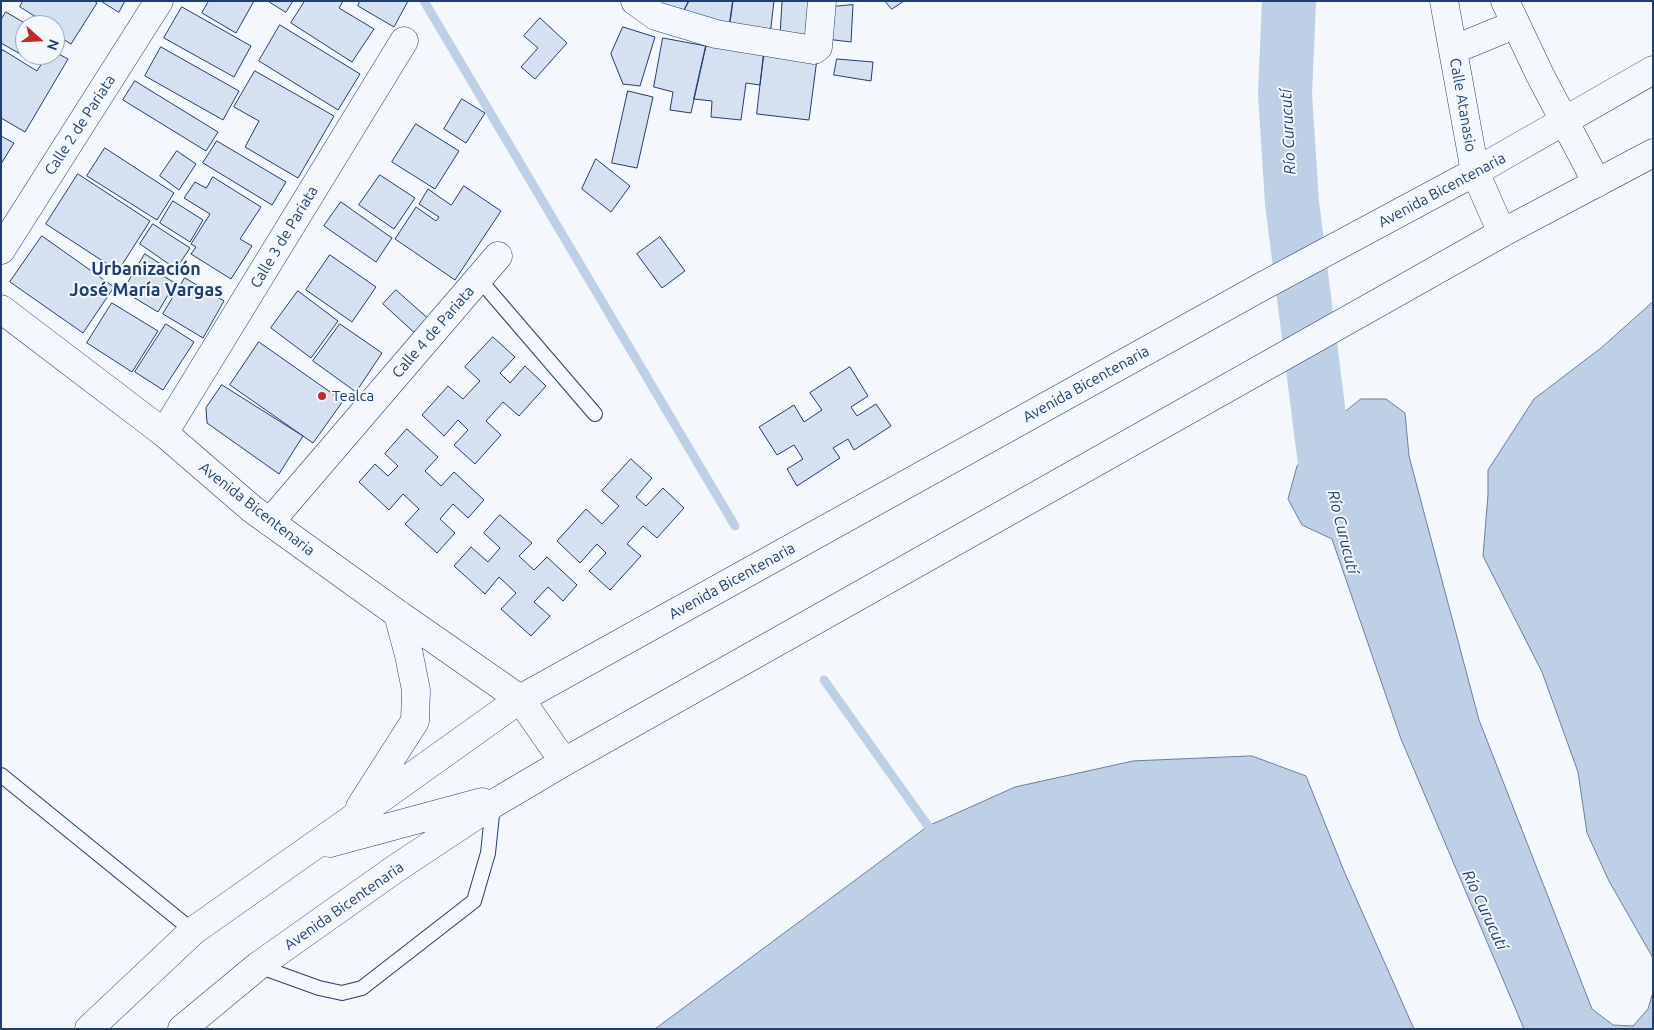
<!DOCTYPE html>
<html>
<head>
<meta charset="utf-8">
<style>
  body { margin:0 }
  #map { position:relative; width:1654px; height:1030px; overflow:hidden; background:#f4f7fb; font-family:Ubuntu,sans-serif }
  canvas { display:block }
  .frame { position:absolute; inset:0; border:2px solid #1d3f73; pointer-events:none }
  .north { position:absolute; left:15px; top:15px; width:50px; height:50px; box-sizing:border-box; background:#f4f7fb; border:1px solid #9eadc5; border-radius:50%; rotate:110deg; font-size:14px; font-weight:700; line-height:20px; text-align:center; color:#1d3f73 }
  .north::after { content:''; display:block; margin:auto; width:18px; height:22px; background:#c62828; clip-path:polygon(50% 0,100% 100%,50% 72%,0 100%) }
</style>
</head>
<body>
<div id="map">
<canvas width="1654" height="1030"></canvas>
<div class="frame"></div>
<div class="north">N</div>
</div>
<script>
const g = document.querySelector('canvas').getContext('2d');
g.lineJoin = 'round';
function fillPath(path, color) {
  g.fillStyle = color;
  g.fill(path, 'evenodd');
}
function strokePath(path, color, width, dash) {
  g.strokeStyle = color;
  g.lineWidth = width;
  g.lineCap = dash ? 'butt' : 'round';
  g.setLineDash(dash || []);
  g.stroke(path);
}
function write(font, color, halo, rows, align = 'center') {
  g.font = font + ' Ubuntu,sans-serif';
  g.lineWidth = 4;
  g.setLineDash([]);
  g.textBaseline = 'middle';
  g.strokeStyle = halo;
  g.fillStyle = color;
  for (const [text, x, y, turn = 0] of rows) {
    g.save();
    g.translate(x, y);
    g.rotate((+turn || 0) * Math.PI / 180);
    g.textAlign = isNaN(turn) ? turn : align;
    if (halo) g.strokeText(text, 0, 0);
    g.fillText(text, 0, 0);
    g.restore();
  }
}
const water = new Path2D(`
  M 1653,302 L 1653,958 L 1609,881 L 1587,833 L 1578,772 L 1542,672 L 1483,556 L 1488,495 L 1488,470 L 1534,399 L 1601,348 Z
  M 1361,399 L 1386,399 L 1405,413 L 1409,456 L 1479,720 L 1592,1009 L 1613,1025 L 1633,1026 L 1648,1009 L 1653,992 L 1653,1029 L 1524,1029 L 1401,739 L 1332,539 L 1302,525 L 1288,499 L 1297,466 L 1336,419 Z
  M 1252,756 L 1306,776 L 1344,871 L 1414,1029 L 655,1029 L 928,826 L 1015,787 L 1133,761 Z`);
fillPath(water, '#bed0e5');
strokePath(water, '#687fa3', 1);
strokePath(new Path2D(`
  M 424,1 L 735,526
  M 824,680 L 928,826`), '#bed0e5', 9);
strokePath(new Path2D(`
  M 1289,1 L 1285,94 L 1292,203 L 1324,455 L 1337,510`), '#bed0e5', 54);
const building = new Path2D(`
  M 23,1 L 94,1 L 97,3 L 71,44 L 56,35 L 59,31 L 55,29 L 55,25 L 49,25 L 20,7 Z
  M 101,1 L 125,1 L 119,12 Z
  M 209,1 L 254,1 L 236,33 L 202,13 Z
  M 268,1 L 293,1 L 286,12 Z
  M 305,1 L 343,1 L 339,8 L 374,29 L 352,62 L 291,23 Z
  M 360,1 L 408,1 L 394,27 L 358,6 Z
  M 645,1 L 689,1 L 680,18 Z
  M 689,1 L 733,1 L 729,30 L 680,18 Z
  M 733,1 L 774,1 L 770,35 L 729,30 Z
  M 816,1 L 816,42 L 780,35 L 782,2 Z
  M 885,1 L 904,1 L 892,9 Z
  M 853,5 L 851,42 L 826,39 L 830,7 Z
  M 182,7 L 251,46 L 234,77 L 164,38 Z
  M 6,12 L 28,25 L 25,25 L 25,55 L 40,55 L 36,63 L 1,43 L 1,20 Z
  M 540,18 L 567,43 L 535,79 L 521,67 L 538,48 L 524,36 Z
  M 280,25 L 360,74 L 338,110 L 259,61 Z
  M 623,27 L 655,37 L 640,86 L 623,84 L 611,54 Z
  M 663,38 L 706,46 L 691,113 L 670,110 L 673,92 L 654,87 Z
  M 706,46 L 764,53 L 760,85 L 746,83 L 741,120 L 711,117 L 712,101 L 694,99 Z
  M 161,47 L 239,91 L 223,120 L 145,76 Z
  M 3,50 L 37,71 L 47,55 L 55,55 L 55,52 L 68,59 L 25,132 L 1,118 L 1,53 Z
  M 764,53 L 817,59 L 809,120 L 757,114 Z
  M 837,59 L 873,62 L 871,81 L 834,75 Z
  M 255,71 L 334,116 L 298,178 L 245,147 L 259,121 L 234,107 Z
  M 135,81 L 218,132 L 206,151 L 123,100 Z
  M 628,91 L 653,97 L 637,168 L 612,163 Z
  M 462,99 L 485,113 L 466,143 L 444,129 Z
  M 416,124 L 459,151 L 435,189 L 392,162 Z
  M 1,136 L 14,143 L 1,164 Z
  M 217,141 L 286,182 L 272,205 L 203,163 Z
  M 105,148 L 174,193 L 157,220 L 87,176 Z
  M 177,151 L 196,164 L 179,190 L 160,176 Z
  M 596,159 L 630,186 L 611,212 L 582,189 Z
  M 78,174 L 150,221 L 118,271 L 46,224 Z
  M 380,175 L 415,198 L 394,229 L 359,205 Z
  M 213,177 L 261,207 L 240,239 L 252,246 L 231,279 L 191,254 L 196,247 L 191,244 L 210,214 L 184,198 L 195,182 L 206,188 Z
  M 464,186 L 501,211 L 455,280 L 395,239 L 416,207 L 436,221 L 439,217 L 419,204 L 428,189 L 451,205 Z
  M 173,201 L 203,220 L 190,242 L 160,223 Z
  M 341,202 L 392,238 L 376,262 L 324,226 Z
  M 153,224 L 190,248 L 176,269 L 140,244 Z
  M 42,236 L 114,287 L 83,333 L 10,282 Z
  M 660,237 L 685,271 L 662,288 L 637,254 Z
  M 145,254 L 164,266 L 160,274 L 175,283 L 158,312 L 123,291 Z
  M 330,255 L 376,287 L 352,322 L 306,290 Z
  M 185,278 L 224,301 L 203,338 L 163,314 Z
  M 396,290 L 431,321 L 418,336 L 383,304 Z
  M 298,291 L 338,321 L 311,358 L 271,328 Z
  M 112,303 L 158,331 L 132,372 L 87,343 Z
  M 166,324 L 194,342 L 163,390 L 135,372 Z
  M 340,324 L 382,353 L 356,392 L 313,361 Z
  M 493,337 L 515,357 L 500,373 L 510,383 L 525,366 L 546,386 L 519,416 L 503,402 L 486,421 L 501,435 L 475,464 L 454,445 L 468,430 L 458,420 L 444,436 L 422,415 L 448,386 L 463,399 L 480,381 L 465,367 Z
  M 259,342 L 343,401 L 313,443 L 230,385 Z
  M 850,367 L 868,396 L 851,407 L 857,416 L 876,404 L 891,426 L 854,450 L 848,439 L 833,448 L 840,458 L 797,486 L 787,469 L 803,459 L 794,445 L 777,455 L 759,427 L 794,405 L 804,422 L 822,410 L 810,393 Z
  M 222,385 L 303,436 L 279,474 L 207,423 L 206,408 Z
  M 407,429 L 438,457 L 425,471 L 441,486 L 454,472 L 484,500 L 468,518 L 453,504 L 440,519 L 455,533 L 437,553 L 405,524 L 419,509 L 403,494 L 389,510 L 359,482 L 375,464 L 388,476 L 398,466 L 385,454 Z
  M 631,459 L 652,478 L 636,497 L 646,506 L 663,488 L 684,508 L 657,538 L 643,526 L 627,544 L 641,556 L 610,590 L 589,571 L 606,553 L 597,544 L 580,563 L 557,541 L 586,509 L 602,524 L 619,506 L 602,491 Z
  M 500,515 L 532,543 L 519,556 L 534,570 L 547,557 L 577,585 L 563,601 L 548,587 L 534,602 L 550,616 L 531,636 L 501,609 L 516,593 L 499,577 L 485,594 L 454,566 L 471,547 L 488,562 L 500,548 L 484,533 Z`);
fillPath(building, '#d5e0f0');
strokePath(building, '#1d3f73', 1);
const service = new Path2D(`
  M 479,279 L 595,414
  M 1,775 L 193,931
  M 258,966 L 319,988 L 342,993 L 362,988 L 474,901 L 488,853 L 493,805`);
const minor = new Path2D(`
  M 635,1 L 656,16 L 716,34 L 814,50 L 818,47 L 822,1
  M 1444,1 L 1475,172 L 1502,233
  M 1505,1 L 1540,75 L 1597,183
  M 1453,50 L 1516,24
  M 1,250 L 159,1
  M 164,433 L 404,41
  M 270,522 L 498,256`);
const tertiary = new Path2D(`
  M 1,309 L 164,433 L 252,509 L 398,614 L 520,699 L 564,762
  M 360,807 L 415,721 L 416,690 L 409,655 L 398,614
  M 330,843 L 482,802
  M 89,1029 L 193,931 L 352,819 L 520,699 L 1261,287 L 1475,172 L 1653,70
  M 182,1029 L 258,966 L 395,869 L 493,804 L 564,762 L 1502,233 L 1653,153`);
strokePath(service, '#1d3f73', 16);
strokePath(minor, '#1d3f73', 29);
strokePath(tertiary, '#1d3f73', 29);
strokePath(service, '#f4f7fb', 14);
strokePath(minor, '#f4f7fb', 28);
strokePath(tertiary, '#f4f7fb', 28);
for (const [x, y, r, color] of [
  [322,396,5,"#c62828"]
]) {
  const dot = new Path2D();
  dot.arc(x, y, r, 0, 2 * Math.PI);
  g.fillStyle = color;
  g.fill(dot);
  strokePath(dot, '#f4f7fb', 2);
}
write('15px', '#1d3f73', '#f4f7fb', [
  ["Calle Atanasio",1463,105,80],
  ["Calle 2 de Pariata",80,125,-57],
  ["Avenida Bicentenaria",1442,190,-28],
  ["Calle 3 de Pariata",284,237,-59],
  ["Calle 4 de Pariata",433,332,-49],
  ["Avenida Bicentenaria",1086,384,-29],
  ["Avenida Bicentenaria",257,509,38],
  ["Avenida Bicentenaria",732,581,-29],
  ["Avenida Bicentenaria",344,906,-35]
]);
write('15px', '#1d3f73', '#f4f7fb', [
  ["Tealca",332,396]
], 'left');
write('italic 16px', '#1d3f73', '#f4f7fb', [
  ["Río Curucutí",1288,132,-93],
  ["Río Curucutí",1343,532,76],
  ["Río Curucutí",1485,910,65]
]);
write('bold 18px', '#1d3f73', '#f4f7fb', [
  ["Urbanización",146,269],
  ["José María Vargas",146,290]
]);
</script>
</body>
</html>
